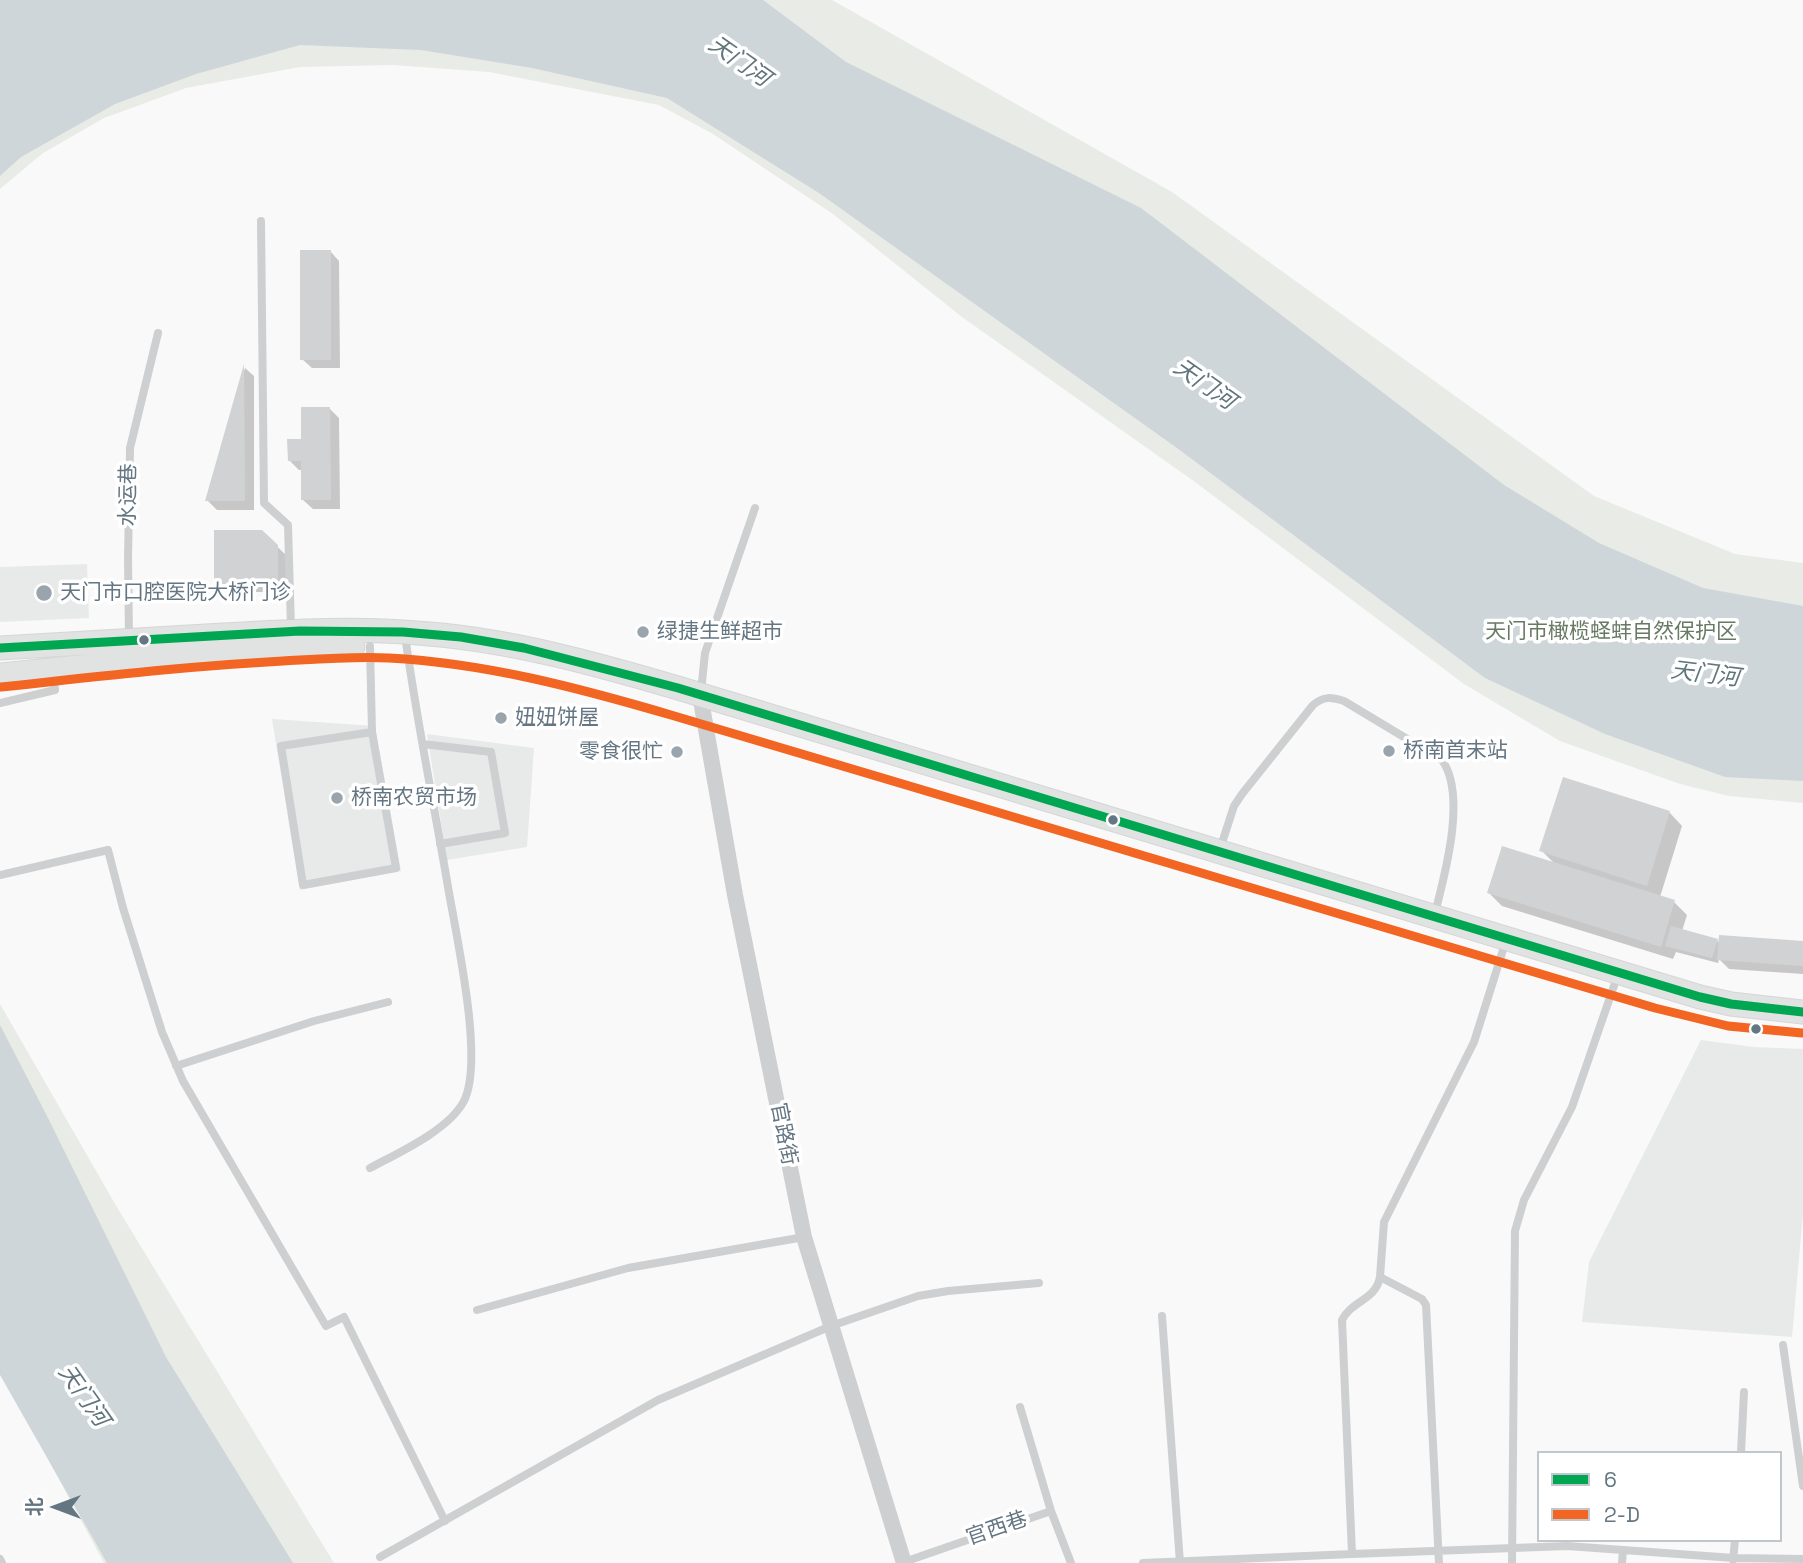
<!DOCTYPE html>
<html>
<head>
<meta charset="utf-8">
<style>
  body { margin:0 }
  #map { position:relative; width:1803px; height:1563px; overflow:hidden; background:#f9f9f9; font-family:"Space Grotesk","Noto Sans SC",sans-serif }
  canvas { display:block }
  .legend { position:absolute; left:1537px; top:1451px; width:245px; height:91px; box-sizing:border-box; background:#fff; border:2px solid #c1c8cd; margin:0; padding:9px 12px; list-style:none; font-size:21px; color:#657683 }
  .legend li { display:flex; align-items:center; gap:14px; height:35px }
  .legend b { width:35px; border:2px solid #c1c8cd }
  .north { position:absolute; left:21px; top:1472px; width:70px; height:70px; -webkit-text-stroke:5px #fff; paint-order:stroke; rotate:270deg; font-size:19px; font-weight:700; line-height:28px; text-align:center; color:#657683 }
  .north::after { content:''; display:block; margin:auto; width:24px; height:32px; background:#657683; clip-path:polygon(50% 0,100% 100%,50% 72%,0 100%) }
</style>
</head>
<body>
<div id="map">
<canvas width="1803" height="1563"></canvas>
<ul class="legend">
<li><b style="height:9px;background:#00a651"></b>6</li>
<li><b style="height:9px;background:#f26522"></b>2-D</li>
</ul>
<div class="north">北</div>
</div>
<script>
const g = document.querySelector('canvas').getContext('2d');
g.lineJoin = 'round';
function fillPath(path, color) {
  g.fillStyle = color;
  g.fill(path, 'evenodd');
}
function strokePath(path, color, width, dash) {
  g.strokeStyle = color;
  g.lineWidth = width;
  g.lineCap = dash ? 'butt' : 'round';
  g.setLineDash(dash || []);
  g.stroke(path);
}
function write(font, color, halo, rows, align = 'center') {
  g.font = font + ' "Space Grotesk","Noto Sans SC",sans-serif';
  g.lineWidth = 7;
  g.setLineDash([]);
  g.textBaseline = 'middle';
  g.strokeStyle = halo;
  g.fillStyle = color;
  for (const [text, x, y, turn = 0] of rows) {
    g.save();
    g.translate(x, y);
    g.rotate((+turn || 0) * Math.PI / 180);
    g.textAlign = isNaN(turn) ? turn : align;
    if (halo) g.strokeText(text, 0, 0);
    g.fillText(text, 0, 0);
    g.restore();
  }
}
fillPath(new Path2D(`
  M 87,564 L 89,618 L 0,622 L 0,567 Z
  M 272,719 L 375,726 L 401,871 L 300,890 Z
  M 427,734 L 534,748 L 527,847 L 447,860 Z
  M 1701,1040 L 1754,1047 L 1803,1049 L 1803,1213 L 1792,1337 L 1582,1322 L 1589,1262 Z`), '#e8e9e9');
fillPath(new Path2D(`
  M 0,0 L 832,0 L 1172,192 L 1594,496 L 1735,554 L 1803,563 L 1803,803 L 1729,796 L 1680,784 L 1560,741 L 1464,684 L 1195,482 L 962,317 L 833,214 L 713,134 L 659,105 L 489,72 L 393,65 L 300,67 L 186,88 L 104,118 L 43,153 L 0,189 Z
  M 0,1004 L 118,1209 L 334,1563 L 104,1563 L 0,1370 Z`), '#e8ebe6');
fillPath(new Path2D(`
  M 0,0 L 763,0 L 846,62 L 1141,208 L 1504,485 L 1599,543 L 1703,588 L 1803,606 L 1803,781 L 1725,777 L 1605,734 L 1485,678 L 1177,448 L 819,193 L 667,98 L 532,68 L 421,50 L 300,45 L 196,74 L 115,104 L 21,157 L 0,176 Z
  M 0,1025 L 47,1116 L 166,1357 L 293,1563 L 107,1563 L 0,1375 Z`), '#ced6d9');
fillPath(new Path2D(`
  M 330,251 L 339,261 L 340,368 L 312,368 L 302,359 Z
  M 245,368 L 254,376 L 254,510 L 217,510 L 207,500 Z
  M 329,408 L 339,418 L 340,509 L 313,509 L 303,500 L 303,470 L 299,470 L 289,460 Z
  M 261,531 L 287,556 L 287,592 L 226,592 L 216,583 Z
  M 1564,779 L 1670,813 L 1682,826 L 1660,897 L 1674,902 L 1687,915 L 1682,931 L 1717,940 L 1720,944 L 1803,943 L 1803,974 L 1729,969 L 1719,959 L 1718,963 L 1676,952 L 1673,959 L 1502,906 L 1489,893 L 1555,864 L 1541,850 Z`), '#0003');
fillPath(new Path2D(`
  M 300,250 L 331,250 L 331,360 L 300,360 Z
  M 244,364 L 245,501 L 205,501 Z
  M 301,407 L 330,407 L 331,500 L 301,500 L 301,461 L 288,461 L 287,439 L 301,439 Z
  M 214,530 L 262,530 L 278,545 L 278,583 L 214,584 Z
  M 1563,777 L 1670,811 L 1647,886 L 1539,851 Z
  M 1502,846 L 1675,900 L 1661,947 L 1487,893 Z
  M 1671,926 L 1718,939 L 1712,958 L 1665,946 Z
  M 1719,935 L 1803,941 L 1803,966 L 1717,960 Z`), '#d0d2d3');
const secondary = new Path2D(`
  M 0,648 C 74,644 148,639 223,635 C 291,631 361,627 429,634 C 514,641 596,664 678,688 L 1700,997 L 1731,1004 L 1803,1012
  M 0,675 L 207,654 L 353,647`);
strokePath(secondary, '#d5d6d7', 25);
strokePath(new Path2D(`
  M 261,221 L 264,503 L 288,525 L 291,628
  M 129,637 L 128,558 L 130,448 L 158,333
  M 370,646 L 372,732 L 396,868 L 303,885 L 281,746 L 372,732
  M 701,692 L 705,653 L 755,508
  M 0,703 L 55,690 L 53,672
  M 423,744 L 491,752 L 505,833 L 440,844
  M 1220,849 L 1234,806 L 1242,794 L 1313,705 C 1324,696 1331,697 1344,701 L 1442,760 C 1467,795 1445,874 1435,913
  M 0,875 L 108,850 L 123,908 L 162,1032 L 183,1081 L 326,1326 L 344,1317 L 445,1521
  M 176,1066 L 314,1021 L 388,1002
  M 370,1168 C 398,1153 449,1130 464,1101 C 485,1059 455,931 447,881 C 433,799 416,717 405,635
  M 1380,1277 C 1376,1300 1351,1301 1342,1320 L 1352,1554 L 1567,1546 L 1623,1550
  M 477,1310 L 628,1268 L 804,1237
  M 1162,1316 L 1180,1563
  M 1783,1345 L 1803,1486
  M 1020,1407 L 1051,1511 L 1071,1563
  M 1741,1453 L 1744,1392
  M 380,1557 L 658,1400 L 831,1326 L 918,1296 L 948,1291 L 1039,1283
  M 0,1559 L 2,1563
  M 1733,1560 L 1735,1540
  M 904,1562 L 1051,1511
  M 1143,1563 L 1352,1554
  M 1439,1563 L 1426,1305 L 1422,1299 L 1380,1277 L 1384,1222 L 1474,1042 L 1503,950
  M 1512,1563 L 1515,1231 L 1524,1200 L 1572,1107 L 1615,983
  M 1622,1563 L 1623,1550 L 1734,1558 L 1803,1559`), '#cecfd0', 8);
strokePath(new Path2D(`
  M 700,695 L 735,895 L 804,1237 L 904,1563`), '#cecfd0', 16);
strokePath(secondary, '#e1e2e2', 23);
strokePath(new Path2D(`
  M 0,648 L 300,631 L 403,632 L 461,637 L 524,648 L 678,688 L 1700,997 L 1731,1004 L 1803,1012`), '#00a651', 9);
strokePath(new Path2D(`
  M 1,687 C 95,677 188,666 283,661 C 318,659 354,656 389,658 C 485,663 579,688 671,715 L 1655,1008 L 1728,1026 L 1802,1033`), '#f26522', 9);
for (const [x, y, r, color] of [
  [44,593,9,"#99a4ac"],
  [643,632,7,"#99a4ac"],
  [144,640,6,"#657683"],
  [501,718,7,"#99a4ac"],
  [1389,751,7,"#99a4ac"],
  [677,752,7,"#99a4ac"],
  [337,798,7,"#99a4ac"],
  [1113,820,6,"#657683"],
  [1756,1029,6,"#657683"]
]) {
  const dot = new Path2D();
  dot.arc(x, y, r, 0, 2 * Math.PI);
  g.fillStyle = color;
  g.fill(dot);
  strokePath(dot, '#fff', 2.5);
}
write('21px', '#657683', '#fff', [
  ["水运巷",129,495,-89],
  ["官路街",783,1134,79],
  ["官西巷",997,1529,-19]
]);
write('21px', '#657683', '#fff', [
  ["天门市口腔医院大桥门诊",60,593],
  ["绿捷生鲜超市",657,632],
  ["妞妞饼屋",515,718],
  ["桥南首末站",1403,751],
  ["零食很忙",663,752,"right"],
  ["桥南农贸市场",351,798]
], 'left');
write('21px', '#687a64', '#fff', [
  ["天门市橄榄蛏蚌自然保护区",1611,632]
]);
write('italic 23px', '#60757c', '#fff', [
  ["天门河",739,62,35],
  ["天门河",1204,385,35],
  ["天门河",1705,675,7],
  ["天门河",83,1396,55]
]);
</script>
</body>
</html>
